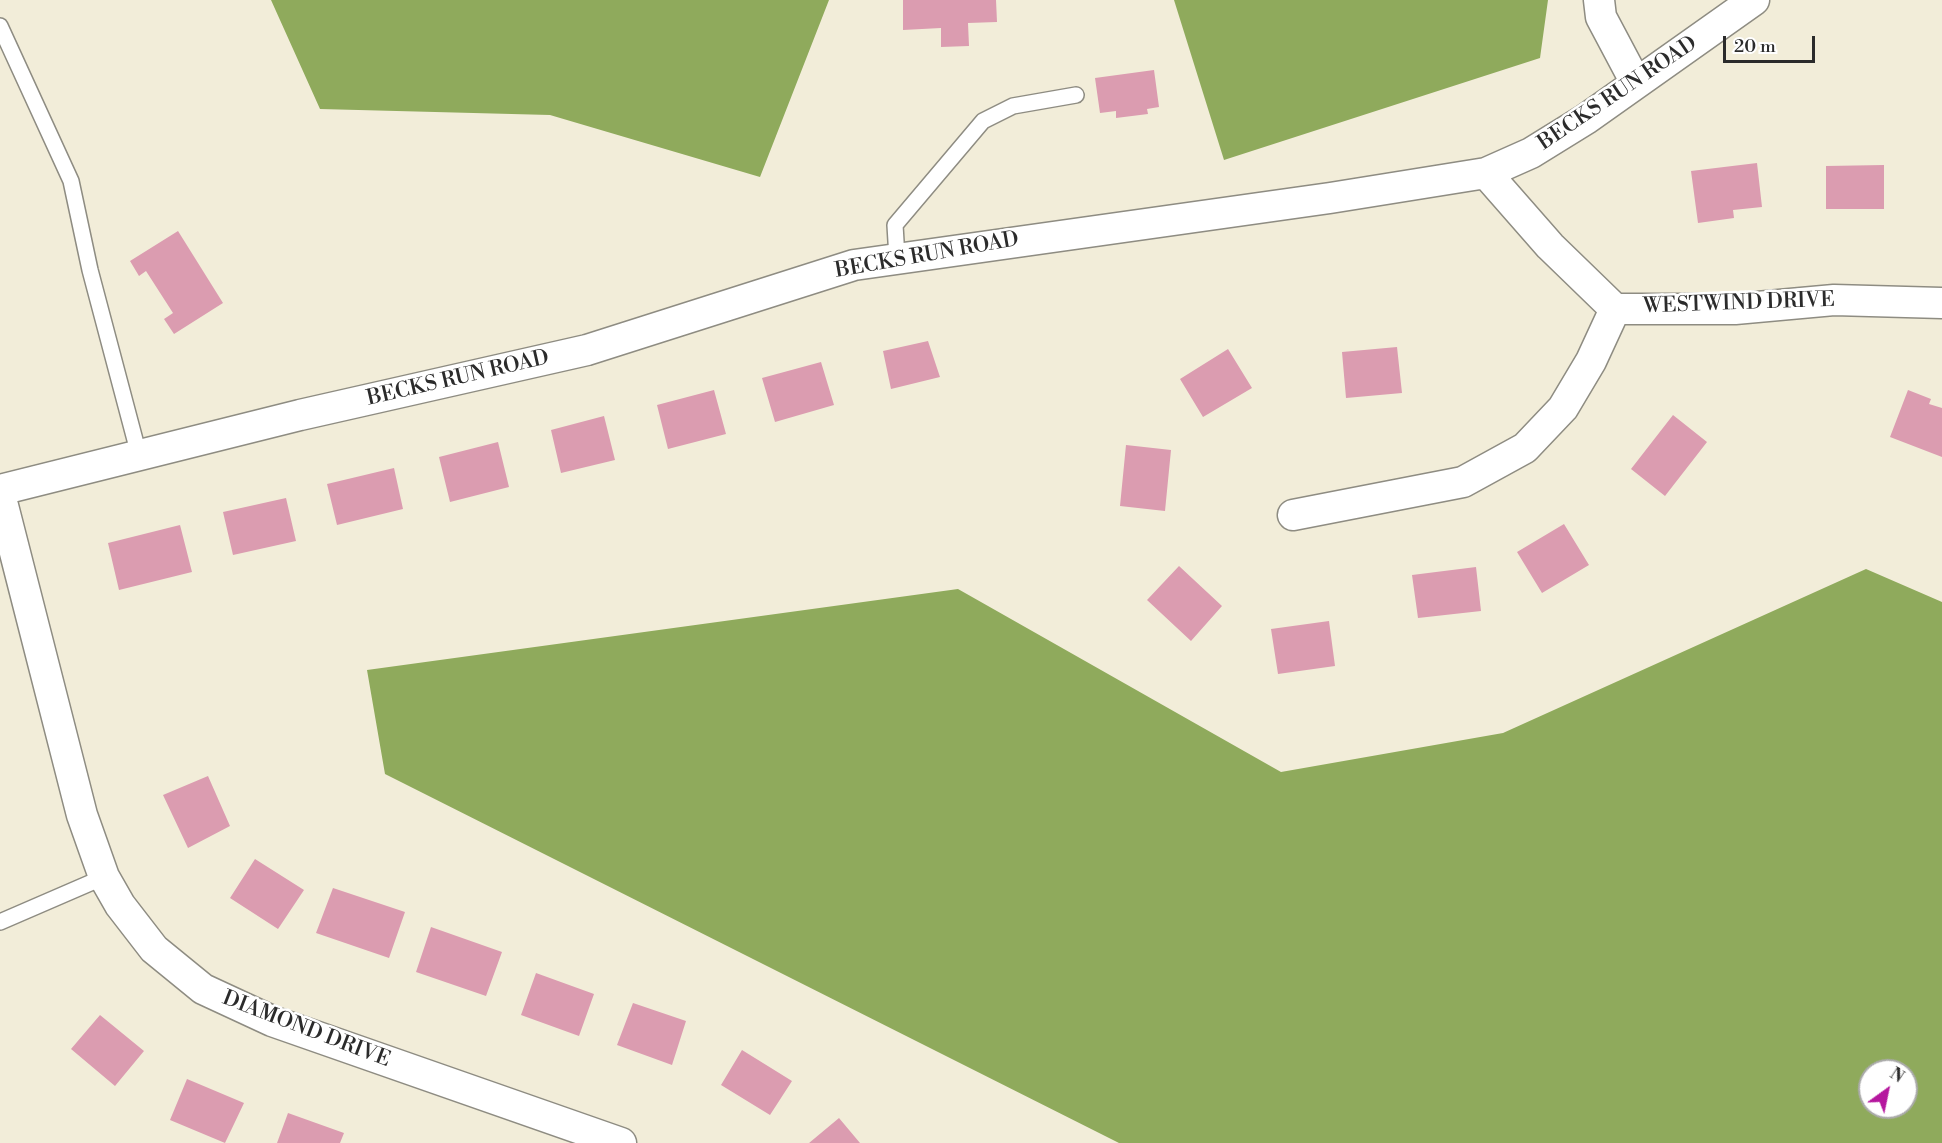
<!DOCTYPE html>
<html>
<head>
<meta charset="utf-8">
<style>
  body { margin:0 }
  #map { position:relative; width:1942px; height:1143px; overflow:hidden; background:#f2edd9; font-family:"Libre Bodoni",serif }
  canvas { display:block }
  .north { position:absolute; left:1858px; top:1059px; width:60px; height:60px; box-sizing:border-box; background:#fff; border:2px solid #aaa; border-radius:50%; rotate:33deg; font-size:16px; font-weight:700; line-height:24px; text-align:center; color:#2b2b2b }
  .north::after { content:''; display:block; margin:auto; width:21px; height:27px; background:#b5179e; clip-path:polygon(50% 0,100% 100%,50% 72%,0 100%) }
  .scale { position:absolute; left:1723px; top:36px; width:92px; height:27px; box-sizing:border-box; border:3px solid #2b2b2b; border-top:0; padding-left:8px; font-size:18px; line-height:21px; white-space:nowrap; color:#2b2b2b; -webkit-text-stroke:4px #fff; paint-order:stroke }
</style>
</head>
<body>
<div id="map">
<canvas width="1942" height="1143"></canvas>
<div class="north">N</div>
<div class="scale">20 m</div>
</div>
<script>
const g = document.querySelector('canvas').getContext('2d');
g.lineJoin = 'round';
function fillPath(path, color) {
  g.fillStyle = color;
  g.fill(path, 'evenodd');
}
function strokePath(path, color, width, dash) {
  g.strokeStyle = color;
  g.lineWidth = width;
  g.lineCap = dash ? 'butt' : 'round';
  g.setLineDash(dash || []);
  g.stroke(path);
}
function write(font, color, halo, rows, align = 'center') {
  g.font = font + ' "Libre Bodoni",serif';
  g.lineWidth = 5;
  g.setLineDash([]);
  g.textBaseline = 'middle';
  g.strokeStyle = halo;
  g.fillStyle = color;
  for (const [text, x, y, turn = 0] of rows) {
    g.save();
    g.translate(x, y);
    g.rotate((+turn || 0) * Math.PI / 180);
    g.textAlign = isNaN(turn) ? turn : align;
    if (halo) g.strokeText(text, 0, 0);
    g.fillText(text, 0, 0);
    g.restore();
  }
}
fillPath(new Path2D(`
  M 271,0 L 829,0 L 760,177 L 550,115 L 320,109 Z
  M 1174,0 L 1548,0 L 1540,58 L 1224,160 Z
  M 1866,569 L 1942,602 L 1942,1143 L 1119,1143 L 385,774 L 367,670 L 958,589 L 1281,772 L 1503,733 ZM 1870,1071 L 1906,1071 L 1906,1107 L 1870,1107 Z`), '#8faa5c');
fillPath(new Path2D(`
  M 903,0 L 996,0 L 997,22 L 968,23 L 969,46 L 941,47 L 941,28 L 903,30 Z
  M 1154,70 L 1159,107 L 1147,109 L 1148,114 L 1116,118 L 1116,111 L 1100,113 L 1095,78 Z
  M 1757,163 L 1762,207 L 1733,210 L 1734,218 L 1698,223 L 1691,171 Z
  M 1884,165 L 1884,209 L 1826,209 L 1826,166 Z
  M 178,231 L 223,303 L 174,334 L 164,319 L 173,313 L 146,271 L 139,276 L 130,261 Z
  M 928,341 L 940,377 L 891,389 L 883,351 Z
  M 1397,347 L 1402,393 L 1346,398 L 1342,352 Z
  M 1228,349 L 1252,388 L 1203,417 L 1180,379 Z
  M 821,362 L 834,405 L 775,422 L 762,378 Z
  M 714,390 L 726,434 L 668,449 L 657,405 Z
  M 1908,390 L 1931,399 L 1929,404 L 1942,408 L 1942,457 L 1890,437 Z
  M 1673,415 L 1707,442 L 1665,496 L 1631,469 Z
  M 604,416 L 615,460 L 561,473 L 551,430 Z
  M 498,442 L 509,487 L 450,502 L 439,457 Z
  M 1126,445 L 1171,450 L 1165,511 L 1120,506 Z
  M 394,468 L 403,509 L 337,525 L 327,484 Z
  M 286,498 L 296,541 L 233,555 L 223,512 Z
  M 1564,524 L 1589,565 L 1542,593 L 1517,552 Z
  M 180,525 L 192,572 L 119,590 L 108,543 Z
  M 1179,566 L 1222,606 L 1191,641 L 1147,600 Z
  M 1476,567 L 1481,611 L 1418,618 L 1412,575 Z
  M 1329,621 L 1335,666 L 1278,674 L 1271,629 Z
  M 208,776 L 230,826 L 188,848 L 163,795 Z
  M 255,859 L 304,890 L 278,929 L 230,898 Z
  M 333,888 L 405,912 L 389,958 L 316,933 Z
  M 431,927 L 502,952 L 486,996 L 416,972 Z
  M 536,973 L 594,994 L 579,1036 L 521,1015 Z
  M 633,1003 L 686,1021 L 672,1065 L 617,1045 Z
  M 100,1015 L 144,1051 L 115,1086 L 71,1049 Z
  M 742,1050 L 792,1081 L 770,1115 L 721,1085 Z
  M 187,1079 L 244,1103 L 225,1143 L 170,1120 Z
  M 288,1113 L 344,1133 L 340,1143 L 277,1143 Z
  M 839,1118 L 860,1143 L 809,1143 Z`), '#db9cb0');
const lane = new Path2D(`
  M 0,26 L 71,181 L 90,270 L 139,455
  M 897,258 L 895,225 L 983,121 L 1013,106 L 1076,95
  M 0,922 L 104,877`);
const street = new Path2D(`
  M 1599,0 L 1601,17 L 1636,83
  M 1486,173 L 1550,246 L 1615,309 L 1735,309 L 1834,300 L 1942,303
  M 0,490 L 300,415 L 587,350 L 854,265 L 1330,198 L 1486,173 L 1531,153 L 1586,119 L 1754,0
  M 0,494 L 82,815 L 104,877 L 120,905 L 154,949 L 203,989 L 272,1021 L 621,1143
  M 1293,515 L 1463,482 L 1525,448 L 1563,408 L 1591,361 L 1615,309`);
strokePath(lane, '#8e8c82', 18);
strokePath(street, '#8e8c82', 33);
strokePath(lane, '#fff', 15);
strokePath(street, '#fff', 30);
write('21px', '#2b2b2b', '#fff', [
  ["BECKS RUN ROAD",1618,94,-34],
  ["BECKS RUN ROAD",927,256,-10],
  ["WESTWIND DRIVE",1739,304,-2],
  ["BECKS RUN ROAD",458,379,-13],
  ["DIAMOND DRIVE",306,1030,21]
]);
</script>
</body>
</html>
